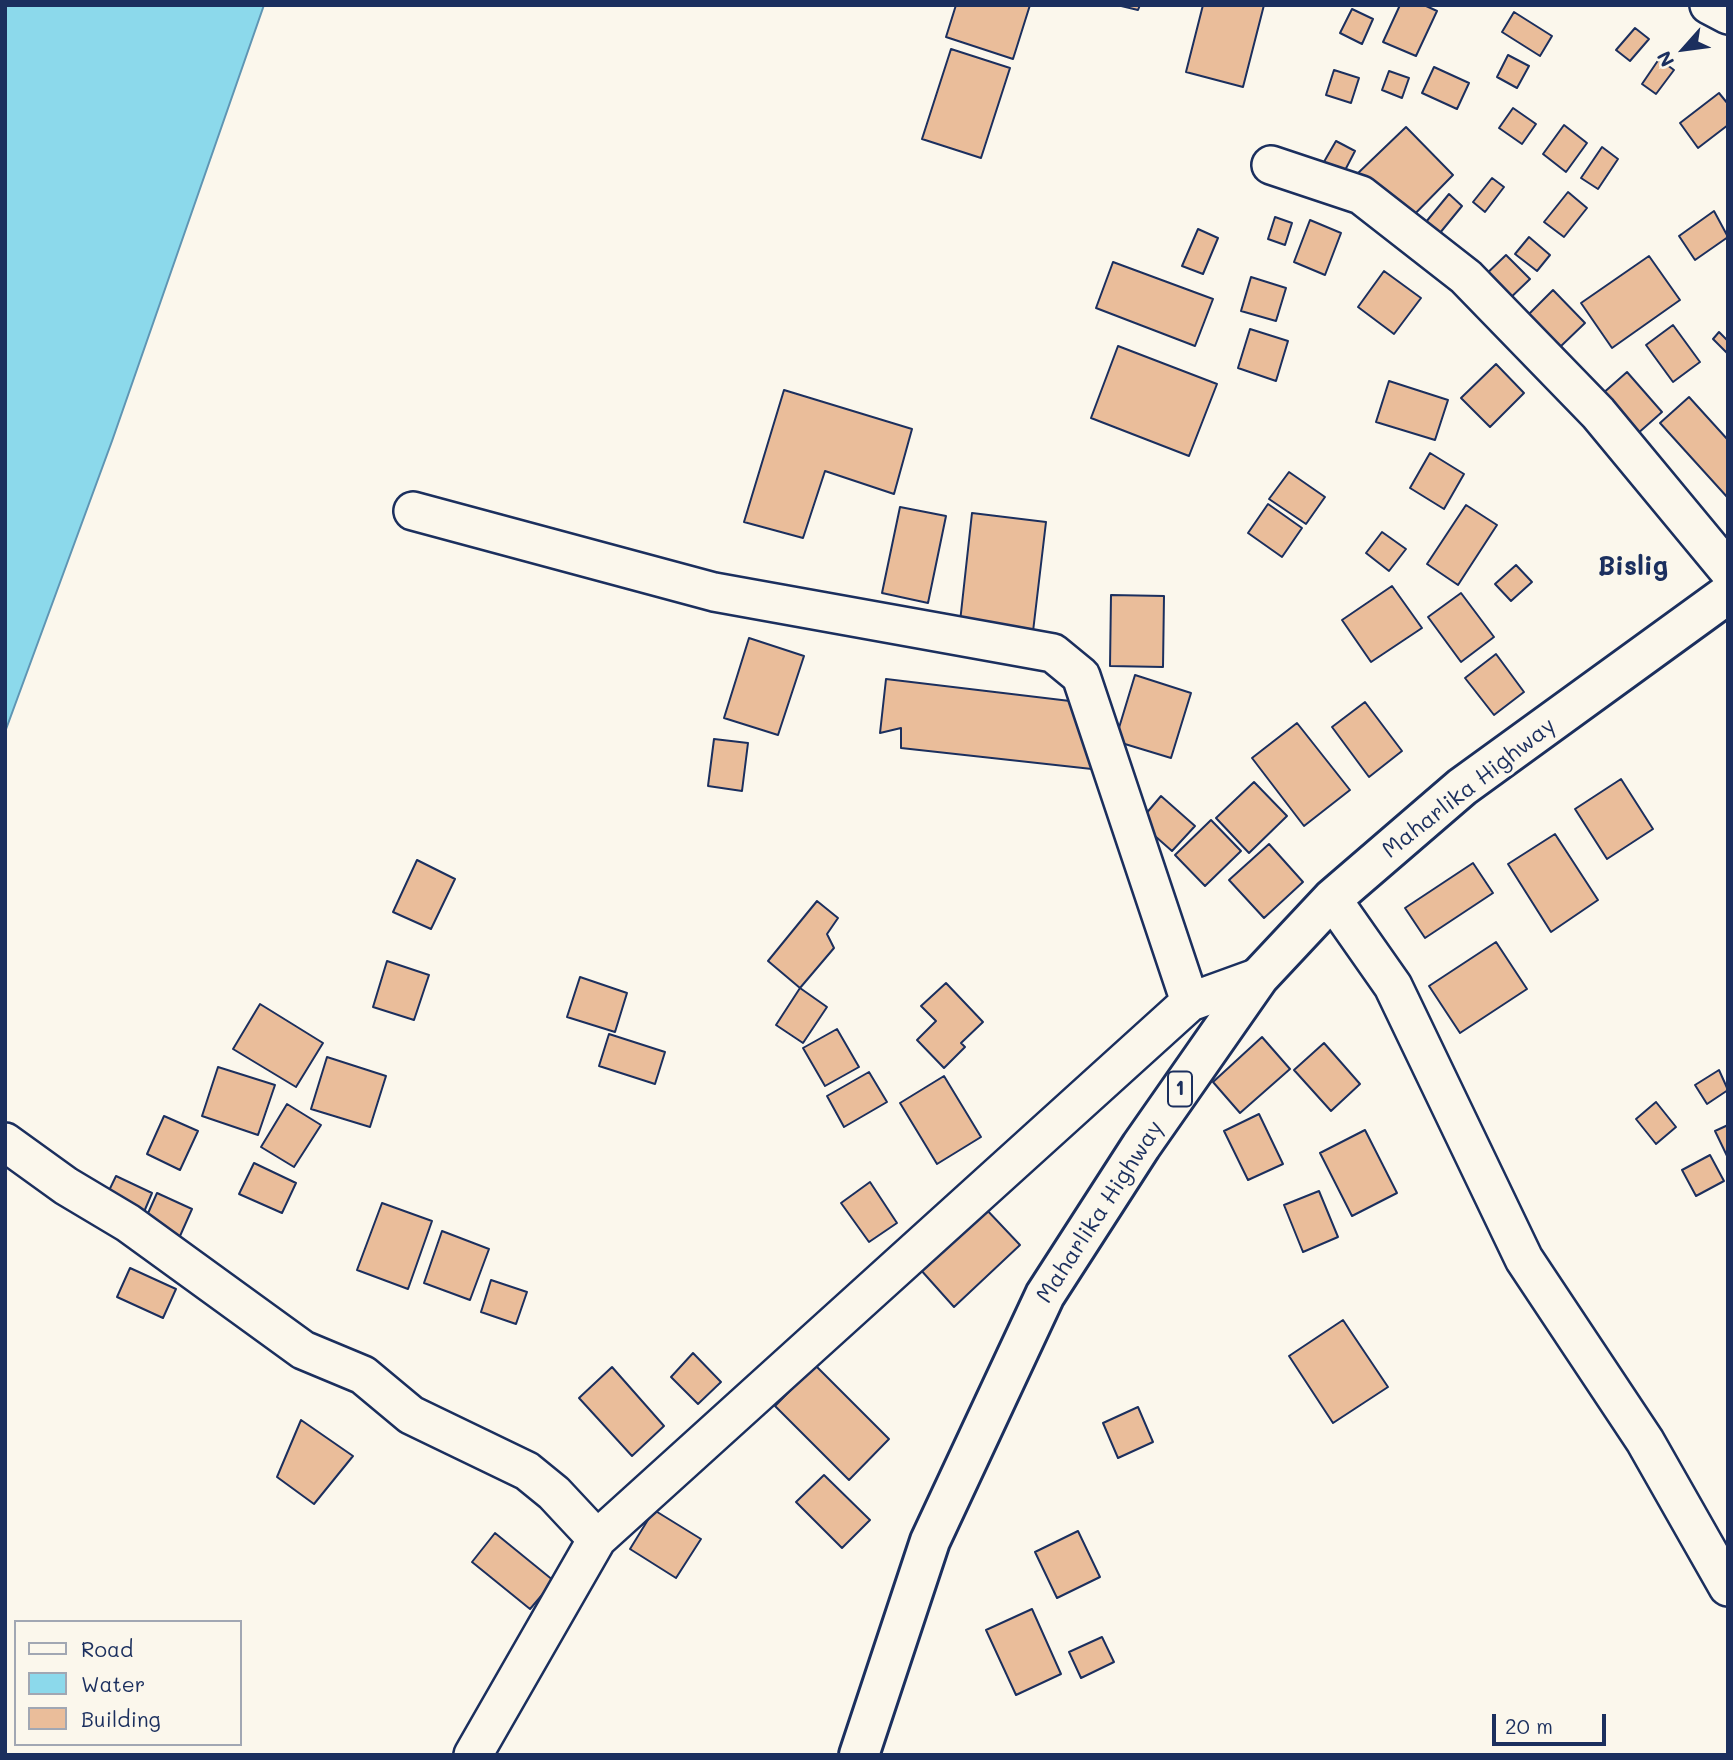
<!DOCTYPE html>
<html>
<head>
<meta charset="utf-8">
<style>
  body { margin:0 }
  #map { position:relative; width:1733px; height:1760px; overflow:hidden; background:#fbf7ec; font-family:Mali,sans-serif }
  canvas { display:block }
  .frame { position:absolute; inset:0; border:7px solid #1b2f5e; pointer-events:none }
  .legend { position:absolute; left:14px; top:1620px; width:228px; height:126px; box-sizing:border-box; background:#fbf7ec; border:2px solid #a1a7b3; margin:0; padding:9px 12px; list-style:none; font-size:21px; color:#1b2f5e }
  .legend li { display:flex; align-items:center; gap:14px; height:35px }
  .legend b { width:35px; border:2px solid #a1a7b3 }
  .north { position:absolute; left:1649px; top:14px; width:70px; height:70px; -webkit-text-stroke:5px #fbf7ec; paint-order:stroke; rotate:242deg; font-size:19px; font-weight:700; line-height:28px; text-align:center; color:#1b2f5e }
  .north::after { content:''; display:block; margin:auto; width:24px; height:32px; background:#1b2f5e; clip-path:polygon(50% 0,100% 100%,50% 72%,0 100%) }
  .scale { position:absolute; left:1492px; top:1714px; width:114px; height:32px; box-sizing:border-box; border:4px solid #1b2f5e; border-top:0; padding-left:9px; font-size:21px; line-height:24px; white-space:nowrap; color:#1b2f5e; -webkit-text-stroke:5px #fbf7ec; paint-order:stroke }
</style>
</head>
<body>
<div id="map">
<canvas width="1733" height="1760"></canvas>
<div class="frame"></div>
<ul class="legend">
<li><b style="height:9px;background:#fbf7ec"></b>Road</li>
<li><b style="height:19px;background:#8cd9eb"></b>Water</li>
<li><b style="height:19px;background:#eabd9a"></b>Building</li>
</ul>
<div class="north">N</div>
<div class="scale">20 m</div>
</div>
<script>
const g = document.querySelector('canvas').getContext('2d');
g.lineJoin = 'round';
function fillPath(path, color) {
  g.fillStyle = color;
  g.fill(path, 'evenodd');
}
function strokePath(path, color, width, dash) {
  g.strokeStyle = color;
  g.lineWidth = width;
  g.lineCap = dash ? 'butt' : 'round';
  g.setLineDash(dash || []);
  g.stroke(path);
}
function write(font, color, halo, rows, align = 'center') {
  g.font = font + ' Mali,sans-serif';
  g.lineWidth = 6;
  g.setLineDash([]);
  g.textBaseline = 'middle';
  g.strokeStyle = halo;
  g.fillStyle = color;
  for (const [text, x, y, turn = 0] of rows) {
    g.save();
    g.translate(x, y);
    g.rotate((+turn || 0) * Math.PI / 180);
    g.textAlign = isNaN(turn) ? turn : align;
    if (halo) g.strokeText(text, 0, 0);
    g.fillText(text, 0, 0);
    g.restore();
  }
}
const water = new Path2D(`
  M 5,5 L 264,5 L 112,441 L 5,732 Z`);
fillPath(water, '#8cd9eb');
strokePath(water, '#5f95b3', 2);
const building = new Path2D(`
  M 956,5 L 1030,5 L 1013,59 L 946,37 Z
  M 1117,5 L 1140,5 L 1138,10 Z
  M 1203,5 L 1264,5 L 1243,87 L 1186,72 Z
  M 1400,5 L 1424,5 L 1437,11 L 1416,56 L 1383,42 Z
  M 1352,9 L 1373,19 L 1362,44 L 1340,33 Z
  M 1514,12 L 1552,36 L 1540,56 L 1502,32 Z
  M 1635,28 L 1649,39 L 1630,61 L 1616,50 Z
  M 951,49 L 1010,68 L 981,158 L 922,139 Z
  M 1508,55 L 1529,66 L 1517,88 L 1497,77 Z
  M 1659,59 L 1674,70 L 1656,94 L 1642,84 Z
  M 1434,67 L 1469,83 L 1457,109 L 1422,93 Z
  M 1334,70 L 1359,78 L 1351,103 L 1326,95 Z
  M 1389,71 L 1409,78 L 1402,98 L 1382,90 Z
  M 1719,93 L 1728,104 L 1728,125 L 1698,148 L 1680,123 Z
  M 1513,108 L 1536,124 L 1522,144 L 1499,128 Z
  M 1564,125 L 1587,143 L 1566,172 L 1543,154 Z
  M 1406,127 L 1453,175 L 1405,224 L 1356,175 Z
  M 1336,141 L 1355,151 L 1341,178 L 1321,167 Z
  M 1602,147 L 1618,159 L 1598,189 L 1581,178 Z
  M 1492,178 L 1504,187 L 1485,212 L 1473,202 Z
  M 1568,192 L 1587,208 L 1564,237 L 1544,222 Z
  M 1449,194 L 1462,206 L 1435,239 L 1421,228 Z
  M 1714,211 L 1728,237 L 1695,260 L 1679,236 Z
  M 1275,217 L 1292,223 L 1285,245 L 1268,239 Z
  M 1310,220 L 1341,233 L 1325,275 L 1294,262 Z
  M 1198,229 L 1218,238 L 1203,274 L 1182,266 Z
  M 1529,237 L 1550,255 L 1537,271 L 1515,254 Z
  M 1506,255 L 1530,279 L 1503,305 L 1479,281 Z
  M 1649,256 L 1680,300 L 1612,348 L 1581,303 Z
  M 1113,262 L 1213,299 L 1195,346 L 1096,308 Z
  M 1384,271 L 1421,298 L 1394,334 L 1358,307 Z
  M 1251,277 L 1286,288 L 1276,321 L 1241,311 Z
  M 1553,290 L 1585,323 L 1560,347 L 1528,315 Z
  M 1673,325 L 1700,362 L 1673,382 L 1646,345 Z
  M 1250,329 L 1288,341 L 1276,381 L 1238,368 Z
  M 1719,332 L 1728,341 L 1727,353 L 1713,339 Z
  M 1118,346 L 1217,384 L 1189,456 L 1091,418 Z
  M 1496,364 L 1524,393 L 1490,427 L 1461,398 Z
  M 1627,372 L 1662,412 L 1636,435 L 1601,395 Z
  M 1389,381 L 1448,400 L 1435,440 L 1376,422 Z
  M 784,390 L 912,429 L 894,494 L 825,471 L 803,538 L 744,522 Z
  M 1689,397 L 1728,440 L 1728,498 L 1660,423 Z
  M 1430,453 L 1464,474 L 1444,509 L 1410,488 Z
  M 1289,472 L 1325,497 L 1306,524 L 1269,499 Z
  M 1268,504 L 1302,528 L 1282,557 L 1248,533 Z
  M 1466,505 L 1497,525 L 1458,585 L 1427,564 Z
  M 900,507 L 946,516 L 928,603 L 882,593 Z
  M 972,513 L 1046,522 L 1032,640 L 959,631 Z
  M 1382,532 L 1406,549 L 1389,571 L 1366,553 Z
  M 1516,565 L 1532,582 L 1511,601 L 1495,584 Z
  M 1392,586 L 1422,628 L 1371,662 L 1342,620 Z
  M 1461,593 L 1494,637 L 1461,662 L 1428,617 Z
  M 1111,595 L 1164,596 L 1163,667 L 1110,666 Z
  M 749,638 L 804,656 L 778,735 L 724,718 Z
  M 1496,654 L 1524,692 L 1494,715 L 1465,678 Z
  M 1135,675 L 1191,693 L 1171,758 L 1115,741 Z
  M 886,679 L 1070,701 L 1101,770 L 901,748 L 901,728 L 880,733 Z
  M 1365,702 L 1402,751 L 1369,777 L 1332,727 Z
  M 1297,723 L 1350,790 L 1304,826 L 1252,758 Z
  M 714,739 L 748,743 L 742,791 L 708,786 Z
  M 1621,779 L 1653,829 L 1607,859 L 1575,809 Z
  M 1254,782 L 1287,816 L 1249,853 L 1216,818 Z
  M 1161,796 L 1195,826 L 1172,851 L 1139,822 Z
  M 1211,820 L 1241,851 L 1205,886 L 1175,855 Z
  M 1555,834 L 1598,900 L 1551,932 L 1508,864 Z
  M 1269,844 L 1303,882 L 1264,918 L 1229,880 Z
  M 417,860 L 455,879 L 431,929 L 393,912 Z
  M 1473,863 L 1493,893 L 1425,938 L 1405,908 Z
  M 817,901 L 838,918 L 827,934 L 834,948 L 800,988 L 768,961 Z
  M 1496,942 L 1527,989 L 1460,1033 L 1429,986 Z
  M 387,961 L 429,975 L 414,1020 L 373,1007 Z
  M 580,977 L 627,993 L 615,1032 L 567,1017 Z
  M 946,983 L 983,1022 L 961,1043 L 965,1047 L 944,1068 L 917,1040 L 936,1021 L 921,1006 Z
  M 800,988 L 827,1007 L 803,1043 L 776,1025 Z
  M 260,1004 L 323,1043 L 296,1087 L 233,1049 Z
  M 837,1029 L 859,1067 L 825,1086 L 803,1048 Z
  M 609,1034 L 665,1052 L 655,1084 L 599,1066 Z
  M 1262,1037 L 1290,1069 L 1240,1113 L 1213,1082 Z
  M 1324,1043 L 1360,1084 L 1331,1111 L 1294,1070 Z
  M 327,1057 L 386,1076 L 370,1127 L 311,1109 Z
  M 218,1067 L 275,1085 L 258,1135 L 202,1116 Z
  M 1719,1070 L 1728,1090 L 1707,1104 L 1695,1085 Z
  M 869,1072 L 887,1102 L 844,1127 L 827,1096 Z
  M 944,1076 L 981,1137 L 937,1164 L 900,1103 Z
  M 1656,1102 L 1676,1127 L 1656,1144 L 1636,1119 Z
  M 287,1104 L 321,1125 L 294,1167 L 261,1147 Z
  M 1259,1114 L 1283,1164 L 1248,1180 L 1224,1131 Z
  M 164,1116 L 198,1131 L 180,1170 L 147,1154 Z
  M 1728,1125 L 1728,1158 L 1715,1131 Z
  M 1365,1130 L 1397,1193 L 1352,1216 L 1320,1153 Z
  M 1710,1155 L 1724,1181 L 1696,1196 L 1682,1170 Z
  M 254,1163 L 296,1183 L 282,1213 L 239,1194 Z
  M 116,1176 L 152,1193 L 141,1219 L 104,1201 Z
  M 870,1182 L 897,1223 L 869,1242 L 841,1203 Z
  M 1319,1191 L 1338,1237 L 1303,1252 L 1284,1205 Z
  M 157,1193 L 192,1209 L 176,1245 L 141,1229 Z
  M 382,1203 L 432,1221 L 408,1289 L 357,1270 Z
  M 985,1208 L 1020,1245 L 954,1307 L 920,1269 Z
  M 442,1231 L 489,1249 L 470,1300 L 424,1283 Z
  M 130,1268 L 176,1289 L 163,1318 L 117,1297 Z
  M 491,1280 L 527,1292 L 516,1324 L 481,1312 Z
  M 1343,1320 L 1388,1387 L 1333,1423 L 1289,1356 Z
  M 693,1353 L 721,1382 L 698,1404 L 671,1377 Z
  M 815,1365 L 889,1439 L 849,1480 L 775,1406 Z
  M 612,1367 L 664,1426 L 632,1456 L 579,1398 Z
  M 1138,1407 L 1153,1442 L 1118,1458 L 1103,1423 Z
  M 301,1420 L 353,1456 L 314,1504 L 277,1477 Z
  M 824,1475 L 870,1520 L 842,1548 L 796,1502 Z
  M 654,1510 L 701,1539 L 676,1578 L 630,1549 Z
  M 1078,1531 L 1100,1577 L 1057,1598 L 1035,1552 Z
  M 495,1533 L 554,1581 L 530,1609 L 472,1562 Z
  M 1032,1609 L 1061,1674 L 1016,1695 L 986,1630 Z
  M 1102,1637 L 1114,1662 L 1081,1678 L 1069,1652 Z`);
fillPath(building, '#eabd9a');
strokePath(building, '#1b2f5e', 2);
const street = new Path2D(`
  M 1709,5 L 1728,15
  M 1271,165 L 1361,195 L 1466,277 L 1598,413 L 1728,570
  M 413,511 L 714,592 L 1053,653 L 1081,676 L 1190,1002
  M 1332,899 L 1393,986 L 1524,1259 L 1645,1441 L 1728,1587
  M 5,1142 L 66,1186 L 128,1223 L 303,1350 L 363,1375 L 411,1415 L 527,1471 L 554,1493 L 597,1539
  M 473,1755 L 597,1539 L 1190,1002 L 1259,977`);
const highway = new Path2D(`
  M 859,1755 L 930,1541 L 1045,1295 L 1141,1146 L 1259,977 L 1332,899 L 1462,787 L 1728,594`);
strokePath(street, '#1b2f5e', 42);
strokePath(highway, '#1b2f5e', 44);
strokePath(street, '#fbf7ec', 37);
strokePath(highway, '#fbf7ec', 38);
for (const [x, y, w] of [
  [1180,1089,24]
]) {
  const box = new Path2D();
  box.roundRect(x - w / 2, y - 17.5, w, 35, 5);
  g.fillStyle = '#fbf7ec';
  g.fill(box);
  strokePath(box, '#1b2f5e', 2);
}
write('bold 21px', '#1b2f5e', null, [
  ["1",1180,1089]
]);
write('23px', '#1b2f5e', '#fbf7ec', [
  ["Maharlika Highway",1469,788,-38],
  ["Maharlika Highway",1100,1212,-57]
]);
write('bold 26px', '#1b2f5e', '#fbf7ec', [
  ["Bislig",1633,567]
]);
</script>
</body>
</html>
